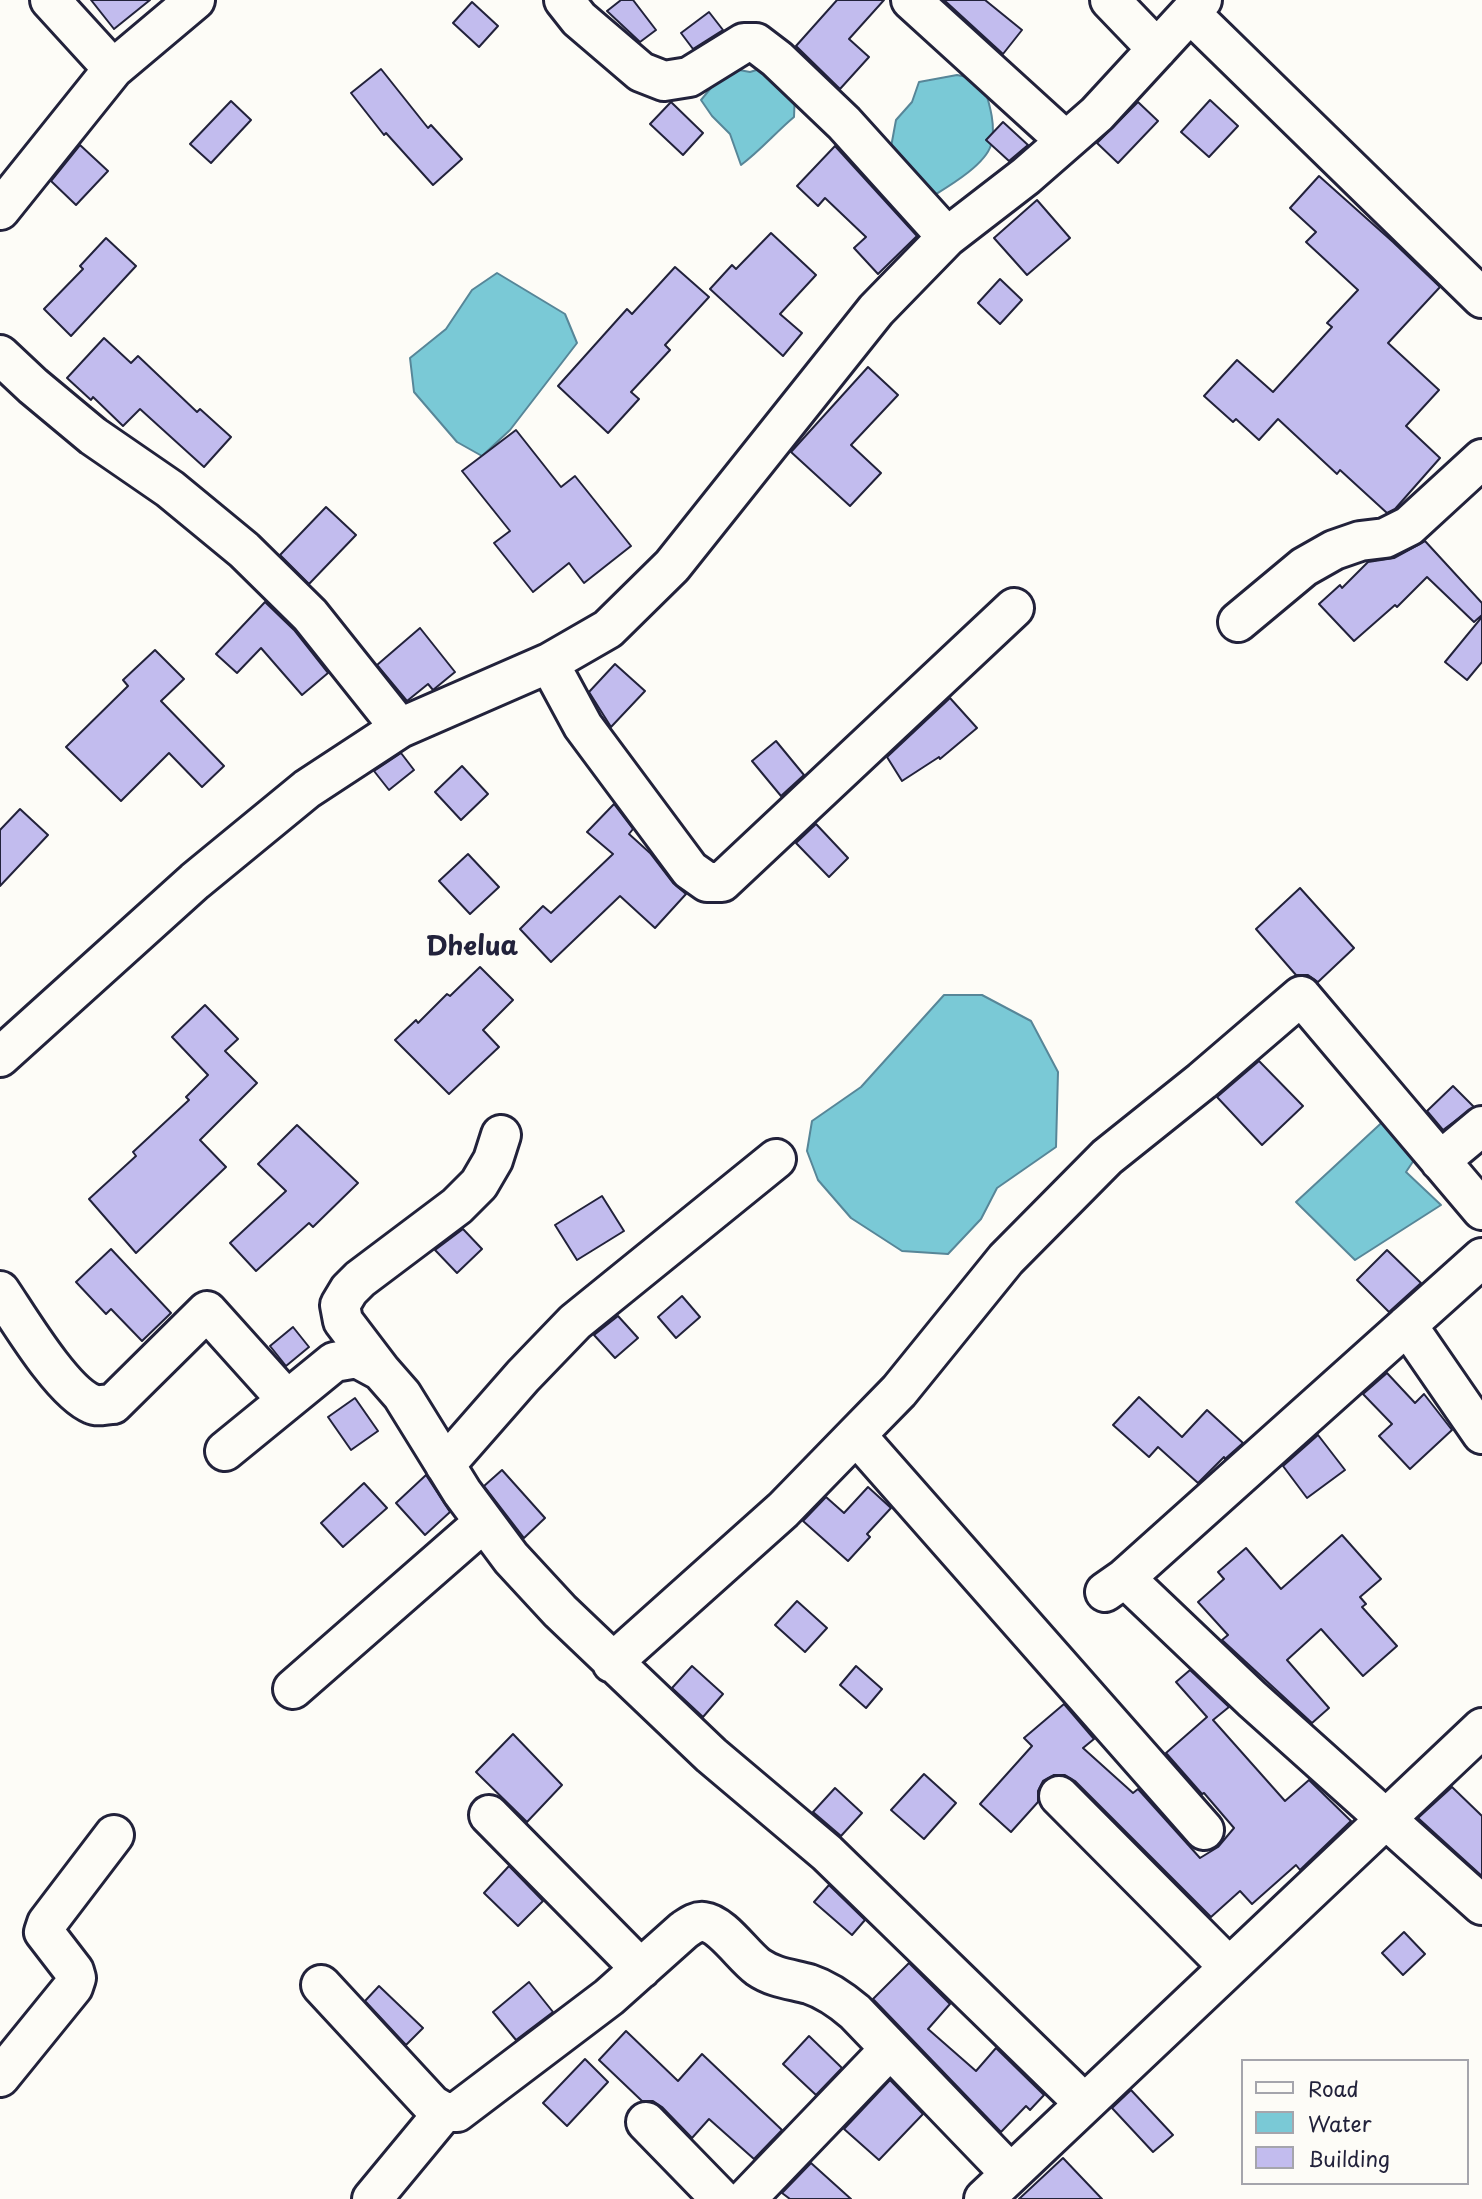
<!DOCTYPE html>
<html>
<head>
<meta charset="utf-8">
<style>
  body { margin:0 }
  #map { position:relative; width:1482px; height:2199px; overflow:hidden; background:#fdfcf7; font-family:"Playpen Sans",sans-serif }
  canvas { display:block }
  .legend { position:absolute; left:1241px; top:2059px; width:228px; height:126px; box-sizing:border-box; background:#fdfcf7; border:2px solid #a5a5ac; margin:0; padding:9px 12px; list-style:none; font-size:21px; color:#22223b }
  .legend li { display:flex; align-items:center; gap:14px; height:35px }
  .legend b { width:35px; border:2px solid #a5a5ac }
</style>
</head>
<body>
<div id="map">
<canvas width="1482" height="2199"></canvas>
<ul class="legend">
<li><b style="height:9px;background:#fdfcf7"></b>Road</li>
<li><b style="height:19px;background:#7ac9d6"></b>Water</li>
<li><b style="height:19px;background:#c2bcee"></b>Building</li>
</ul>
</div>
<script>
const g = document.querySelector('canvas').getContext('2d');
g.lineJoin = 'round';
function fillPath(path, color) {
  g.fillStyle = color;
  g.fill(path, 'evenodd');
}
function strokePath(path, color, width, dash) {
  g.strokeStyle = color;
  g.lineWidth = width;
  g.lineCap = dash ? 'butt' : 'round';
  g.setLineDash(dash || []);
  g.stroke(path);
}
function write(font, color, halo, rows, align = 'center') {
  g.font = font + ' "Playpen Sans",sans-serif';
  g.lineWidth = 5;
  g.setLineDash([]);
  g.textBaseline = 'middle';
  g.strokeStyle = halo;
  g.fillStyle = color;
  for (const [text, x, y, turn = 0] of rows) {
    g.save();
    g.translate(x, y);
    g.rotate((+turn || 0) * Math.PI / 180);
    g.textAlign = isNaN(turn) ? turn : align;
    if (halo) g.strokeText(text, 0, 0);
    g.fillText(text, 0, 0);
    g.restore();
  }
}
const water = new Path2D(`
  M 766,67 L 795,92 L 794,117 C 776,132 760,151 741,165 L 730,134 L 712,116 L 701,100 L 715,83 L 734,69 L 750,72 Z
  M 957,75 L 982,80 C 988,100 997,124 991,145 C 985,165 949,186 933,196 L 891,147 L 896,120 L 912,102 L 919,82 Z
  M 497,273 L 565,314 L 577,343 L 510,430 L 482,456 L 457,442 L 414,392 L 410,358 L 446,329 L 472,290 Z
  M 944,995 L 982,995 L 1031,1021 L 1058,1072 L 1056,1147 L 997,1188 L 981,1219 L 948,1254 L 902,1251 L 851,1218 L 818,1180 L 807,1151 L 812,1121 L 861,1087 Z
  M 1390,1115 L 1422,1148 L 1406,1172 L 1441,1205 L 1355,1260 L 1296,1202 Z`);
fillPath(water, '#7ac9d6');
strokePath(water, '#578698', 2);
const building = new Path2D(`
  M 91,0 L 150,0 L 114,29 Z
  M 621,0 L 633,0 L 656,30 L 640,42 L 607,11 Z
  M 837,0 L 884,0 L 849,39 L 869,57 L 840,89 L 796,46 Z
  M 944,0 L 985,0 L 1022,30 L 1003,54 Z
  M 472,2 L 498,26 L 479,47 L 453,23 Z
  M 709,12 L 723,30 L 693,49 L 681,33 Z
  M 381,69 L 428,128 L 431,125 L 462,159 L 433,185 L 386,133 L 384,135 L 351,93 Z
  M 1210,100 L 1238,126 L 1209,157 L 1181,132 Z
  M 231,101 L 251,120 L 211,163 L 190,144 Z
  M 671,102 L 703,133 L 683,155 L 650,124 Z
  M 1138,102 L 1158,121 L 1118,163 L 1097,143 Z
  M 1003,122 L 1028,145 L 1009,161 L 986,140 Z
  M 80,145 L 108,171 L 76,205 L 51,181 Z
  M 835,146 L 917,236 L 878,274 L 854,248 L 866,237 L 825,198 L 818,206 L 797,186 Z
  M 1319,176 L 1393,242 L 1440,287 L 1388,343 L 1439,390 L 1406,426 L 1440,458 L 1395,509 L 1387,513 L 1340,470 L 1337,474 L 1278,419 L 1259,440 L 1236,419 L 1233,422 L 1204,396 L 1237,360 L 1273,392 L 1332,327 L 1327,323 L 1358,290 L 1306,242 L 1316,232 L 1290,208 Z
  M 1037,200 L 1070,238 L 1027,275 L 994,238 Z
  M 771,233 L 816,275 L 780,314 L 802,333 L 783,356 L 710,289 L 732,265 L 736,269 Z
  M 106,238 L 136,266 L 71,336 L 44,309 L 83,269 L 80,266 Z
  M 675,267 L 709,297 L 665,345 L 670,350 L 631,392 L 639,399 L 608,433 L 558,386 L 627,309 L 632,314 Z
  M 1000,279 L 1022,300 L 1000,324 L 978,303 Z
  M 104,338 L 131,363 L 138,356 L 197,412 L 200,409 L 231,437 L 204,467 L 140,409 L 123,426 L 93,397 L 91,400 L 67,378 Z
  M 868,367 L 898,395 L 851,445 L 881,473 L 850,506 L 791,452 Z
  M 516,430 L 561,487 L 575,476 L 631,546 L 584,583 L 569,563 L 533,592 L 494,543 L 510,531 L 462,471 Z
  M 326,507 L 356,535 L 309,584 L 280,555 Z
  M 1425,541 L 1482,603 L 1482,615 L 1474,622 L 1427,577 L 1397,607 L 1395,605 L 1354,641 L 1319,604 L 1340,585 L 1342,588 L 1368,562 L 1394,558 Z
  M 265,602 L 294,630 L 328,673 L 302,695 L 261,648 L 237,673 L 216,654 Z
  M 1482,617 L 1482,662 L 1467,680 L 1445,662 Z
  M 420,628 L 455,672 L 433,690 L 428,684 L 407,701 L 377,665 Z
  M 155,650 L 184,679 L 161,701 L 224,766 L 202,787 L 169,753 L 121,801 L 66,747 L 128,686 L 123,680 Z
  M 615,664 L 645,691 L 611,727 L 589,692 Z
  M 950,698 L 977,728 L 940,759 L 939,757 L 902,781 L 887,757 Z
  M 776,741 L 804,775 L 781,796 L 752,761 Z
  M 401,753 L 414,770 L 389,790 L 374,771 Z
  M 462,766 L 488,794 L 461,820 L 435,792 Z
  M 614,804 L 633,829 L 629,834 L 650,853 L 673,883 L 686,894 L 655,928 L 620,896 L 551,962 L 520,929 L 543,906 L 551,913 L 613,854 L 587,832 Z
  M 20,809 L 48,835 L 0,886 L 0,830 Z
  M 816,824 L 848,858 L 829,877 L 796,843 Z
  M 468,854 L 499,887 L 470,914 L 439,881 Z
  M 1300,888 L 1354,948 L 1318,982 L 1308,975 L 1296,975 L 1256,929 Z
  M 480,967 L 513,1000 L 483,1030 L 499,1047 L 449,1094 L 395,1040 L 416,1020 L 418,1023 L 447,994 L 450,996 Z
  M 205,1005 L 238,1039 L 225,1051 L 257,1083 L 200,1140 L 226,1167 L 136,1253 L 89,1199 L 136,1156 L 133,1152 L 189,1100 L 186,1097 L 208,1075 L 172,1037 Z
  M 1259,1061 L 1303,1106 L 1262,1145 L 1217,1097 Z
  M 1453,1086 L 1474,1107 L 1443,1130 L 1427,1111 Z
  M 297,1125 L 358,1183 L 313,1227 L 309,1223 L 256,1271 L 230,1243 L 286,1191 L 258,1164 Z
  M 602,1196 L 624,1231 L 577,1260 L 555,1225 Z
  M 463,1229 L 482,1249 L 457,1273 L 435,1250 Z
  M 111,1249 L 171,1313 L 142,1341 L 111,1309 L 106,1314 L 76,1282 Z
  M 1387,1250 L 1421,1283 L 1389,1312 L 1357,1280 Z
  M 682,1296 L 700,1317 L 676,1338 L 658,1317 Z
  M 618,1316 L 638,1338 L 615,1358 L 594,1335 Z
  M 293,1327 L 309,1347 L 286,1366 L 270,1346 Z
  M 1387,1373 L 1415,1403 L 1424,1394 L 1452,1430 L 1410,1469 L 1379,1436 L 1392,1424 L 1363,1394 Z
  M 1139,1397 L 1182,1437 L 1207,1410 L 1243,1443 L 1225,1459 L 1224,1457 L 1198,1483 L 1158,1447 L 1149,1457 L 1113,1425 Z
  M 355,1398 L 378,1431 L 351,1450 L 328,1417 Z
  M 1318,1435 L 1345,1470 L 1307,1498 L 1283,1466 Z
  M 502,1470 L 545,1518 L 524,1538 L 484,1486 Z
  M 426,1475 L 450,1512 L 425,1535 L 396,1503 Z
  M 364,1483 L 387,1508 L 343,1547 L 321,1523 Z
  M 868,1487 L 891,1508 L 867,1534 L 870,1537 L 848,1561 L 803,1521 L 826,1497 L 844,1513 Z
  M 1342,1535 L 1381,1579 L 1360,1597 L 1366,1604 L 1362,1607 L 1397,1646 L 1363,1676 L 1321,1629 L 1287,1660 L 1329,1708 L 1312,1723 L 1222,1640 L 1228,1635 L 1198,1602 L 1224,1579 L 1218,1572 L 1246,1548 L 1281,1589 Z
  M 797,1601 L 827,1628 L 805,1652 L 775,1625 Z
  M 692,1666 L 723,1694 L 703,1717 L 672,1688 Z
  M 856,1666 L 882,1689 L 866,1708 L 840,1685 Z
  M 1190,1670 L 1229,1707 L 1213,1720 L 1285,1801 L 1309,1780 L 1351,1821 L 1300,1870 L 1296,1865 L 1252,1904 L 1240,1891 L 1211,1917 L 1075,1781 L 1065,1775 L 1054,1775 L 1043,1781 L 1038,1791 L 1038,1802 L 1011,1832 L 980,1804 L 1032,1746 L 1024,1738 L 1064,1704 L 1094,1739 L 1083,1748 L 1133,1793 L 1138,1789 L 1200,1858 L 1218,1847 L 1234,1828 L 1204,1793 L 1202,1794 L 1166,1753 L 1207,1717 L 1176,1682 Z
  M 513,1734 L 562,1785 L 527,1822 L 476,1772 Z
  M 924,1774 L 956,1803 L 924,1839 L 891,1810 Z
  M 1452,1787 L 1482,1816 L 1482,1876 L 1418,1818 Z
  M 835,1788 L 862,1813 L 841,1836 L 813,1812 Z
  M 509,1866 L 543,1901 L 518,1926 L 484,1893 Z
  M 829,1885 L 865,1920 L 852,1935 L 814,1902 Z
  M 1404,1932 L 1425,1954 L 1403,1975 L 1382,1953 Z
  M 909,1963 L 950,2004 L 928,2029 L 976,2071 L 996,2048 L 1044,2095 L 1030,2110 L 1026,2106 L 1001,2132 L 873,1999 Z
  M 529,1982 L 553,2012 L 516,2040 L 493,2012 Z
  M 379,1986 L 423,2028 L 406,2045 L 365,2001 Z
  M 626,2031 L 678,2081 L 702,2054 L 782,2130 L 754,2159 L 709,2119 L 692,2138 L 662,2107 L 653,2101 L 642,2101 L 599,2060 Z
  M 809,2036 L 842,2068 L 816,2095 L 783,2064 Z
  M 585,2059 L 608,2082 L 567,2126 L 543,2103 Z
  M 890,2080 L 923,2114 L 879,2160 L 844,2129 Z
  M 1131,2090 L 1173,2135 L 1153,2152 L 1112,2108 Z
  M 1063,2158 L 1102,2199 L 1019,2199 Z
  M 811,2163 L 851,2199 L 790,2199 L 782,2193 Z`);
fillPath(building, '#c2bcee');
strokePath(building, '#22223b', 2);
const minor = new Path2D(`
  M 50,0 L 113,69
  M 564,0 L 579,19 L 641,72 L 664,81 L 689,77 L 744,43 L 756,43 L 777,59 L 844,123 L 947,237
  M 911,0 L 1066,141
  M 1110,0 L 1157,49
  M 1190,13 L 1482,298
  M 0,210 L 113,69 L 195,0
  M 0,355 L 33,386 L 93,436 L 170,489 L 244,550 L 310,615 L 400,728
  M 1238,622 L 1304,567 L 1334,550 L 1360,541 L 1385,538 L 1409,526 L 1482,459
  M 549,663 L 583,726 L 690,870 L 707,882 L 722,882 L 1014,608
  M 0,1057 L 195,881 L 307,789 L 400,728 L 549,663 L 608,629 L 672,566 L 876,310 L 947,237 L 1026,176 L 1097,114 L 1202,0
  M 1440,1161 L 1482,1126
  M 0,1291 C 19,1319 62,1392 92,1404 C 98,1407 106,1404 113,1404 L 207,1311 L 287,1400
  M 1407,1325 L 1482,1434
  M 381,1371 L 343,1321 L 340,1305 L 349,1290 L 360,1279 L 457,1206 L 479,1184 L 493,1160 L 501,1135
  M 856,1435 L 1204,1830
  M 225,1451 L 334,1362 L 357,1358 L 381,1371 L 402,1395 L 462,1492 L 511,1558 L 560,1611 L 711,1755 L 827,1853 L 1084,2103
  M 445,1465 L 523,1376 L 575,1322 L 776,1159
  M 1125,1578 L 1252,1699 L 1482,1905
  M 1105,1592 L 1125,1578 L 1482,1258
  M 612,1663 L 783,1510 L 856,1435 L 899,1391 L 1006,1259 L 1107,1157 L 1202,1081 L 1301,996 L 1482,1210
  M 293,1689 L 484,1522
  M 1059,1796 L 1229,1967
  M 489,1815 L 641,1969
  M 321,1985 L 432,2105 L 444,2112 L 457,2112 L 609,1997 L 684,1930 C 690,1926 696,1921 704,1922 C 722,1924 743,1956 758,1967 C 774,1978 790,1979 809,1984 C 827,1990 841,2000 855,2012 L 1010,2173
  M 0,2077 L 73,1987 L 76,1978 L 74,1971 L 44,1932 L 47,1923 L 114,1835
  M 646,2122 L 721,2199
  M 372,2199 L 444,2112
  M 746,2199 L 890,2049
  M 984,2199 L 1482,1728`);
strokePath(minor, '#22223b', 44);
strokePath(minor, '#fdfcf7', 38);
write('bold 26px', '#22223b', '#fdfcf7', [
  ["Dhelua",472,948]
]);
</script>
</body>
</html>
